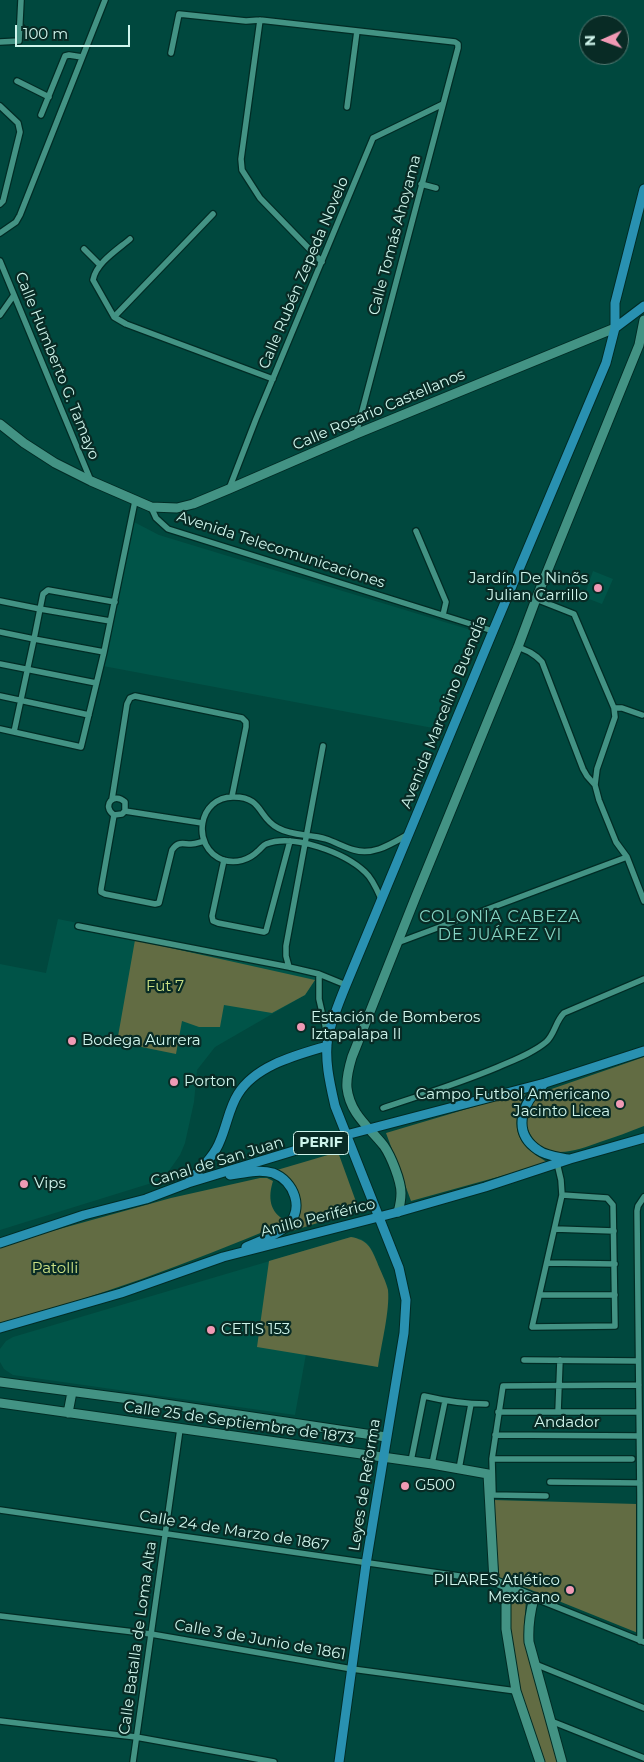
<!DOCTYPE html>
<html>
<head>
<meta charset="utf-8">
<style>
  body { margin:0 }
  #map { position:relative; width:644px; height:1762px; overflow:hidden; background:#00483e; font-family:Montserrat,sans-serif }
  canvas { display:block }
  .north { position:absolute; left:579px; top:15px; width:50px; height:50px; box-sizing:border-box; background:#082b25; border:1px solid #587c75; border-radius:50%; rotate:268deg; font-size:14px; font-weight:700; line-height:20px; text-align:center; color:#cff5ec }
  .north::after { content:''; display:block; margin:auto; width:18px; height:22px; background:#f09ab5; clip-path:polygon(50% 0,100% 100%,50% 72%,0 100%) }
  .scale { position:absolute; left:15px; top:25px; width:115px; height:22px; box-sizing:border-box; border:2px solid #cff5ec; border-top:0; padding-left:6px; font-size:15px; line-height:18px; white-space:nowrap; color:#cff5ec; -webkit-text-stroke:4px #082b25; paint-order:stroke }
</style>
</head>
<body>
<div id="map">
<canvas width="644" height="1762"></canvas>
<div class="north">N</div>
<div class="scale">100 m</div>
</div>
<script>
const g = document.querySelector('canvas').getContext('2d');
g.lineJoin = 'round';
function fillPath(path, color) {
  g.fillStyle = color;
  g.fill(path, 'evenodd');
}
function strokePath(path, color, width, dash) {
  g.strokeStyle = color;
  g.lineWidth = width;
  g.lineCap = dash ? 'butt' : 'round';
  g.setLineDash(dash || []);
  g.stroke(path);
}
function write(font, color, halo, rows, align = 'center') {
  g.font = font + ' Montserrat,sans-serif';
  g.lineWidth = 4.5;
  g.setLineDash([]);
  g.textBaseline = 'middle';
  g.strokeStyle = halo;
  g.fillStyle = color;
  for (const [text, x, y, turn = 0] of rows) {
    g.save();
    g.translate(x, y);
    g.rotate((+turn || 0) * Math.PI / 180);
    g.textAlign = isNaN(turn) ? turn : align;
    if (halo) g.strokeText(text, 0, 0);
    g.fillText(text, 0, 0);
    g.restore();
  }
}
fillPath(new Path2D(`
  M 134,522 L 159,535 L 474,631 L 433,728 L 103,666 Z
  M 593,571 L 613,579 L 602,604 L 584,597 Z
  M 572,572 L 583,578 L 580,587 L 568,582 Z
  M 58,919 L 318,972 L 315,980 L 305,995 L 215,1047 L 197,1070 L 194,1102 L 185,1143 L 180,1155 L 166,1175 L 155,1182 L 0,1230 L 0,964 L 46,973 Z
  M 351,1237 L 361,1239 L 368,1244 L 373,1252 L 388,1290 L 387,1306 L 378,1367 L 306,1354 L 295,1415 L 13,1375 L 4,1369 L 0,1362 L 0,1349 L 6,1341 L 13,1337 Z`), '#005448');
fillPath(new Path2D(`
  M 135,940 L 315,980 L 305,995 L 272,1013 L 224,1005 L 220,1027 L 199,1027 L 182,1021 L 176,1054 L 117,1042 Z
  M 644,1057 L 644,1126 C 629,1132 615,1137 600,1142 C 575,1151 545,1163 529,1132 C 522,1118 531,1103 540,1093 Z
  M 527,1091 C 518,1107 511,1126 523,1143 C 528,1151 540,1157 548,1163 L 411,1201 L 386,1133 Z
  M 338,1152 L 359,1210 L 292,1231 C 308,1204 302,1187 277,1170 Z
  M 260,1178 L 267,1178 L 273,1181 C 268,1197 269,1212 286,1221 L 280,1225 C 189,1263 96,1298 0,1323 L 0,1248 L 45,1233 L 171,1198 Z
  M 351,1237 C 367,1240 371,1247 377,1262 C 380,1270 386,1281 388,1290 C 390,1311 381,1345 378,1367 L 257,1347 L 269,1261 Z
  M 493,1500 L 637,1504 L 638,1633 L 499,1577 Z
  M 507,1588 L 526,1599 L 524,1629 L 558,1762 L 543,1762 L 518,1688 L 509,1629 Z`), '#626c43');
const street = new Path2D(`
  M 260,20 L 241,159 L 242,170 L 260,198 L 322,262
  M 0,42 L 19,41 L 21,0
  M 171,53 L 179,14 L 246,21 L 260,20 L 455,42 L 458,44 L 458,48 L 356,434
  M 17,81 L 49,97
  M 0,106 L 18,123 L 20,132 L 3,201 L 0,204
  M 347,107 L 357,31
  M 41,115 L 65,56 L 69,55 L 82,57
  M 421,184 L 436,188
  M 0,233 L 16,222 L 20,215 L 105,0
  M 130,239 C 117,250 96,263 93,280 L 114,317 L 126,324 L 273,379
  M 84,249 L 100,265
  M 0,261 L 91,481
  M 0,315 L 14,295
  M 114,317 L 213,214
  M 229,489 L 256,419 L 373,138 L 443,104
  M 151,507 L 156,518 L 168,529 L 493,631
  M 416,531 L 446,602 L 443,615
  M 536,599 L 574,614 L 614,708 L 615,717 L 597,769 L 595,785 L 599,800 L 616,842 L 627,857 L 644,901
  M 0,601 L 40,609 L 43,594 L 48,590 L 115,602
  M 0,632 L 34,639 L 14,732
  M 518,647 C 528,651 535,654 542,662 L 583,769 L 587,776 L 595,785
  M 104,652 L 135,501
  M 0,664 L 96,683
  M 0,696 L 89,715
  M 614,708 L 622,708 L 642,715
  M 0,729 L 81,747 L 104,652 L 34,639 L 40,609 L 110,621
  M 112,799 L 127,704 L 130,698 L 135,696 L 242,718 L 246,722 L 246,727 L 232,796
  M 125,811 L 125,802 C 114,791 101,806 114,815 L 122,814 L 125,811 L 202,823
  M 114,815 L 101,889 L 101,892 L 105,894 L 155,904 L 159,903 L 172,850 C 178,841 182,844 191,844 C 196,844 200,842 204,841
  M 224,860 L 212,916 L 213,921 L 218,923 L 264,932 L 266,931 L 290,841
  M 382,901 C 378,892 373,879 365,872 C 345,853 293,833 266,844 C 263,845 261,849 258,851 C 249,860 236,864 223,860 C 190,847 198,796 234,797 C 263,797 258,818 278,828 C 292,836 310,834 326,839 C 335,842 344,847 354,850 C 373,856 391,844 407,835
  M 78,926 L 289,967 L 319,974 L 346,985
  M 397,943 L 627,857
  M 289,967 L 286,956 L 286,946 L 323,746
  M 319,974 L 319,999 L 327,1034
  M 383,1108 C 422,1095 460,1083 498,1067 C 514,1060 533,1053 546,1042 C 555,1034 555,1022 564,1013 L 644,979
  M 557,1163 L 561,1180 L 562,1195 L 532,1327 L 615,1326 L 613,1205 L 607,1198 L 562,1195
  M 555,1229 L 614,1231
  M 548,1263 L 615,1264
  M 540,1295 L 615,1295
  M 524,1360 L 638,1361
  M 498,1412 L 639,1412
  M 558,1412 L 560,1360
  M 495,1435 L 639,1436
  M 492,1459 L 632,1459
  M 411,1461 L 424,1396 C 445,1401 465,1404 486,1404
  M 432,1464 L 445,1401
  M 459,1469 L 471,1404
  M 550,1482 L 640,1483
  M 546,1496 L 493,1495 L 492,1459 L 503,1386 L 639,1385
  M 0,1510 L 494,1581
  M 534,1598 L 644,1642
  M 0,1616 L 151,1634 L 352,1669 L 516,1691
  M 640,1641 L 640,1496 L 637,1211 L 638,1206 L 644,1197
  M 535,1664 L 644,1708
  M 0,1721 L 136,1737 L 274,1762
  M 551,1721 L 644,1758
  M 133,1762 L 180,1429`);
const secondary = new Path2D(`
  M 0,424 L 24,443 L 55,463 L 91,481 L 151,507 L 177,508 L 193,504 L 229,489 L 356,434 L 615,328
  M 398,1212 C 400,1205 401,1199 401,1193 C 401,1181 391,1156 384,1146 C 369,1127 350,1114 347,1088 C 346,1078 349,1067 352,1057 L 416,896 L 518,647 L 536,599 L 639,345 L 644,320
  M 0,1382 L 145,1401 L 386,1437
  M 0,1403 L 432,1464 L 488,1474 L 494,1581 L 534,1598 C 530,1613 528,1626 529,1642 L 562,1762
  M 68,1413 L 72,1392
  M 506,1587 L 506,1629 L 516,1691 L 540,1762`);
const primary = new Path2D(`
  M 615,328 L 644,306
  M 543,1085 C 522,1102 511,1132 538,1150 C 546,1156 558,1157 568,1159
  M 230,1175 C 244,1173 259,1169 273,1173 C 294,1181 305,1209 287,1226 C 276,1236 259,1241 246,1247
  M 188,1183 C 199,1170 214,1157 220,1141 C 227,1125 229,1108 238,1094 C 256,1065 297,1055 327,1046
  M 0,1243 L 84,1215 L 146,1199 L 188,1183 L 346,1135 L 545,1083 L 644,1051
  M 0,1328 L 121,1293 L 223,1257 L 398,1212 L 485,1187 L 570,1159 L 644,1138
  M 339,1762 L 366,1564 L 404,1333 L 406,1300 L 399,1268 L 335,1106 C 330,1084 324,1059 328,1037 C 332,1019 339,1002 346,985 L 493,631 L 606,363 L 615,328 L 615,303 L 644,189`);
strokePath(street, '#002c25', 8);
strokePath(secondary, '#002c25', 11);
strokePath(primary, '#002c25', 11);
strokePath(street, '#439384', 5.5);
strokePath(secondary, '#439384', 9);
strokePath(primary, '#2991b1', 9);
for (const [x, y, r, color] of [
  [598,588,5,"#f09ab5"],
  [301,1027,5,"#f09ab5"],
  [72,1041,5,"#f09ab5"],
  [174,1082,5,"#f09ab5"],
  [620,1104,5,"#f09ab5"],
  [24,1184,5,"#f09ab5"],
  [211,1330,5,"#f09ab5"],
  [405,1486,5,"#f09ab5"],
  [570,1590,5,"#f09ab5"]
]) {
  const dot = new Path2D();
  dot.arc(x, y, r, 0, 2 * Math.PI);
  g.fillStyle = color;
  g.fill(dot);
  strokePath(dot, '#082b25', 2);
}
for (const [x, y, w] of [
  [321,1143,55]
]) {
  const box = new Path2D();
  box.roundRect(x - w / 2, y - 11.5, w, 23, 4);
  g.fillStyle = '#082b25';
  g.fill(box);
  strokePath(box, '#cff5ec', 1);
}
write('bold 14px', '#cff5ec', null, [
  ["PERIF",321,1143]
]);
write('15px', '#cff5ec', '#082b25', [
  ["Calle Tomás Ahoyama",395,235,-75],
  ["Calle Rubén Zepeda Novelo",304,273,-67],
  ["Calle Humberto G. Tamayo",57,366,68],
  ["Calle Rosario Castellanos",379,410,-23],
  ["Avenida Telecomunicaciones",281,550,18],
  ["Avenida Marcelino Buendía",444,712,-68],
  ["Canal de San Juan",217,1162,-17],
  ["Anillo Periférico",318,1218,-14],
  ["Calle 25 de Septiembre de 1873",239,1423,8],
  ["Andador",567,1423],
  ["Leyes de Reforma",365,1485,-81],
  ["Calle 24 de Marzo de 1867",234,1531,9],
  ["Calle Batalla de Loma Alta",138,1638,-82],
  ["Calle 3 de Junio de 1861",260,1640,10]
]);
write('15px', '#cff5ec', '#082b25', [
  ["Jardín De Ninõs",588,579,"right"],
  ["Julian Carrillo",588,596,"right"],
  ["Estación de Bomberos",311,1018],
  ["Iztapalapa II",311,1035],
  ["Bodega Aurrera",82,1041],
  ["Porton",184,1082],
  ["Campo Futbol Americano",610,1095,"right"],
  ["Jacinto Licea",610,1112,"right"],
  ["Vips",34,1184],
  ["CETIS 153",221,1330],
  ["G500",415,1486],
  ["PILARES Atlético",560,1581,"right"],
  ["Mexicano",560,1598,"right"]
], 'left');
write('15px', '#cce185', '#082b25', [
  ["Fut 7",165,987],
  ["Patolli",55,1269]
]);
g.letterSpacing = '1px';
write('16px', '#85d5c4', '#082b25', [
  ["COLONIA CABEZA",500,917],
  ["DE JUÁREZ VI",500,935]
]);
g.letterSpacing = '0px';
</script>
</body>
</html>
